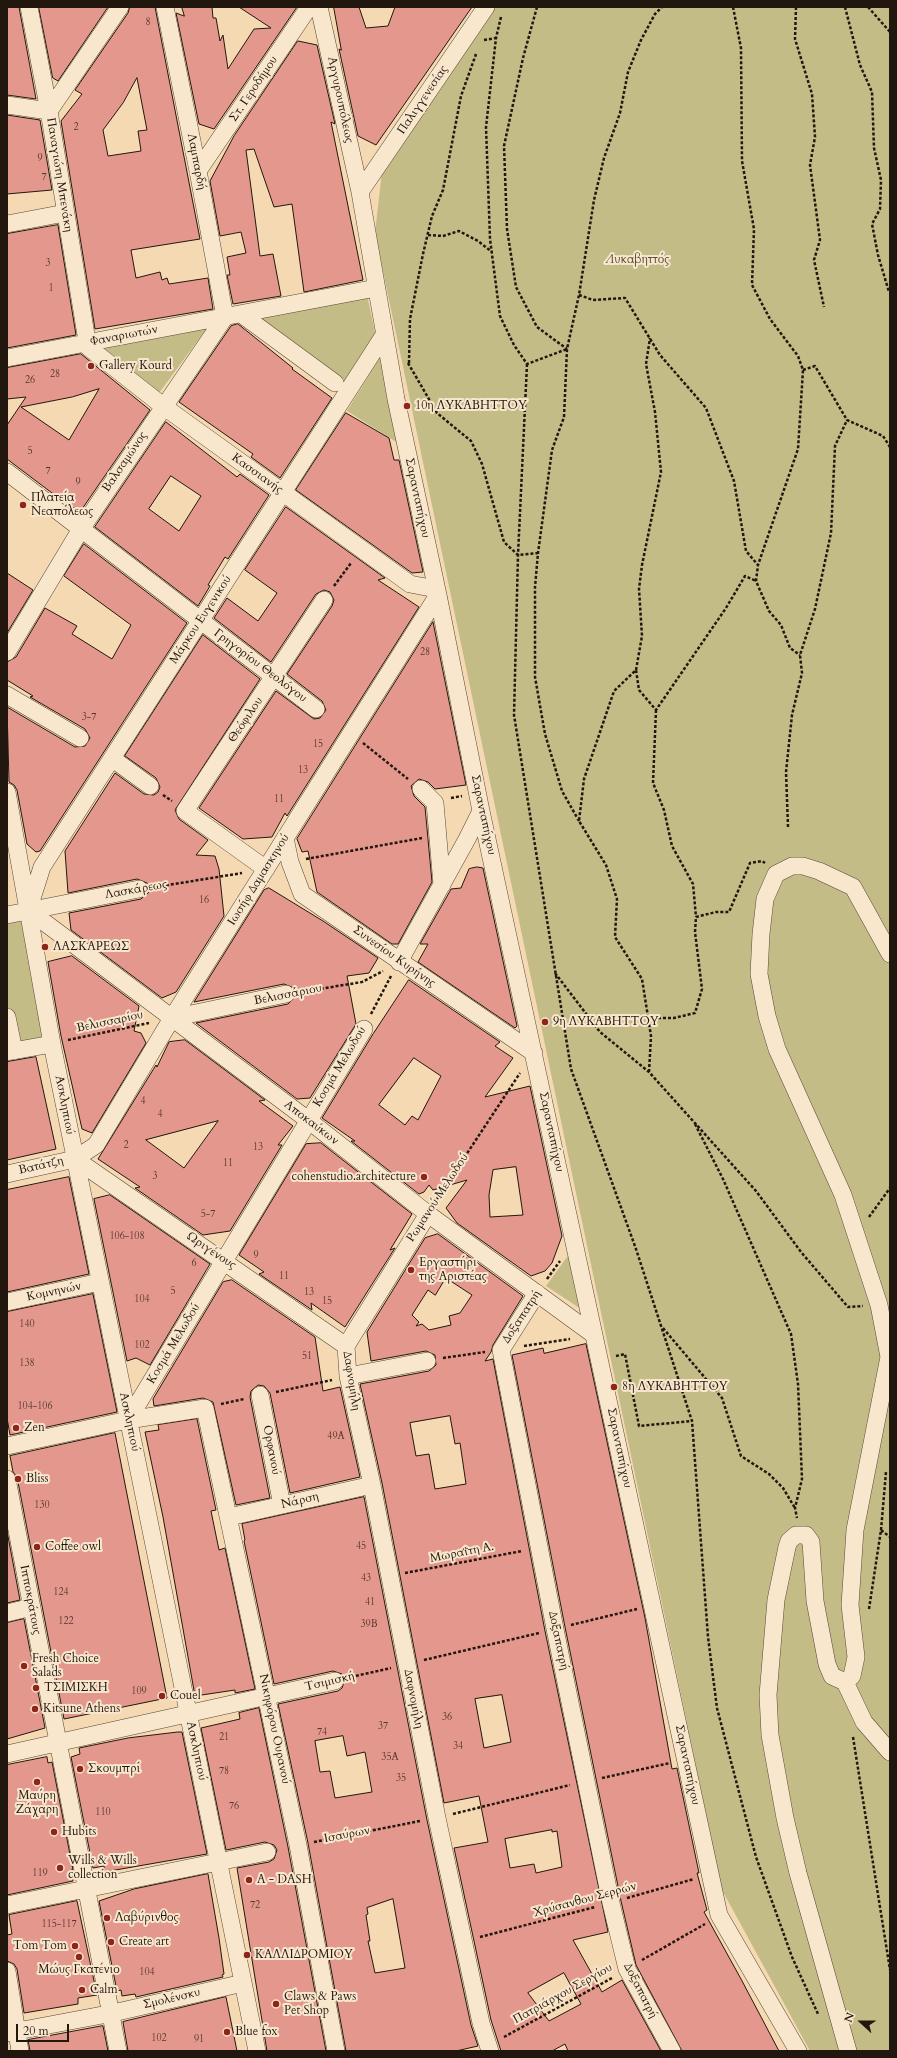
<!DOCTYPE html>
<html>
<head>
<meta charset="utf-8">
<style>
  body { margin:0 }
  #map { position:relative; width:897px; height:2058px; overflow:hidden; background:#f5d9b2; font-family:Cardo,serif }
  canvas { display:block }
  .frame { position:absolute; inset:0; border:8px solid #22170e; pointer-events:none }
  .north { position:absolute; left:841px; top:2002px; width:40px; height:40px; -webkit-text-stroke:3px #f8e6cd; paint-order:stroke; rotate:291deg; font-size:11px; font-weight:700; line-height:16px; text-align:center; color:#22170e }
  .north::after { content:''; display:block; margin:auto; width:14px; height:18px; background:#22170e; clip-path:polygon(50% 0,100% 100%,50% 72%,0 100%) }
  .scale { position:absolute; left:16px; top:2024px; width:53px; height:18px; box-sizing:border-box; border:2px solid #22170e; border-top:0; padding-left:5px; font-size:12px; line-height:14px; white-space:nowrap; color:#22170e; -webkit-text-stroke:3px #f8e6cd; paint-order:stroke }
</style>
</head>
<body>
<div id="map">
<canvas width="897" height="2058"></canvas>
<div class="frame"></div>
<div class="north">N</div>
<div class="scale">20 m</div>
</div>
<script>
const g = document.querySelector('canvas').getContext('2d');
g.lineJoin = 'round';
function fillPath(path, color) {
  g.fillStyle = color;
  g.fill(path, 'evenodd');
}
function strokePath(path, color, width, dash) {
  g.strokeStyle = color;
  g.lineWidth = width;
  g.lineCap = dash ? 'butt' : 'round';
  g.setLineDash(dash || []);
  g.stroke(path);
}
function write(font, color, halo, rows, align = 'center') {
  g.font = font + ' Cardo,serif';
  g.lineWidth = 4;
  g.setLineDash([]);
  g.textBaseline = 'middle';
  g.strokeStyle = halo;
  g.fillStyle = color;
  for (const [text, x, y, turn = 0] of rows) {
    g.save();
    g.translate(x, y);
    g.rotate((+turn || 0) * Math.PI / 180);
    g.textAlign = isNaN(turn) ? turn : align;
    if (halo) g.strokeText(text, 0, 0);
    g.fillText(text, 0, 0);
    g.restore();
  }
}
fillPath(new Path2D(`
  M 491,7 L 890,7 L 890,2051 L 810,2051 L 722,1890 L 375,233 L 382,171 Z
  M 367,295 L 376,337 L 344,387 L 249,316 Z
  M 210,324 L 159,393 L 99,346 Z
  M 382,354 L 401,445 L 347,411 Z
  M 22,919 L 45,1041 L 16,1047 L 7,1002 L 7,922 Z
  M 570,1253 L 581,1309 L 546,1286 Z`), '#c4bc87');
const building = new Path2D(`
  M 7,7 L 19,7 L 36,99 L 7,95 Z
  M 39,7 L 108,7 L 58,81 L 53,78 Z
  M 130,7 L 155,7 L 200,239 L 131,250 L 136,278 L 160,272 L 162,280 L 167,278 L 169,284 L 208,278 L 213,309 L 95,329 L 61,121 L 82,94 L 75,90 L 128,13 ZM 137,78 L 147,130 L 138,131 L 141,151 L 108,156 L 103,130 L 123,103 Z
  M 182,7 L 212,7 L 213,18 L 216,18 L 220,41 L 223,35 L 228,69 L 254,29 L 271,28 L 239,7 L 297,7 L 214,129 L 199,124 L 176,13 L 184,16 Z
  M 334,7 L 359,7 L 366,28 L 388,26 L 395,7 L 472,7 L 376,145 L 358,136 L 339,49 L 341,50 Z
  M 298,41 L 317,45 L 335,124 L 331,122 L 363,280 L 304,292 L 292,204 L 274,207 L 254,149 L 246,150 L 260,256 L 273,254 L 281,296 L 233,304 L 227,275 L 230,275 L 227,257 L 246,253 L 241,232 L 220,236 L 210,181 L 234,136 Z
  M 7,115 L 40,120 L 52,190 L 7,194 Z
  M 58,225 L 76,335 L 7,348 L 7,234 Z
  M 238,324 L 293,368 L 292,369 L 332,398 L 280,478 L 251,457 L 253,454 L 179,402 L 231,326 Z
  M 81,354 L 150,410 L 80,512 L 52,493 L 7,459 L 7,425 L 26,397 L 7,399 L 7,368 ZM 99,389 L 69,440 L 21,407 L 72,397 Z
  M 346,413 L 389,438 L 394,460 L 399,460 L 423,572 L 412,573 L 296,490 Z
  M 166,422 L 237,477 L 240,474 L 269,495 L 228,559 L 225,557 L 208,585 L 210,586 L 198,606 L 95,527 ZM 171,476 L 201,496 L 179,531 L 149,509 Z
  M 286,507 L 385,578 L 378,580 L 419,607 L 287,816 L 285,813 L 272,837 L 243,839 L 199,808 L 276,691 L 314,719 L 320,718 L 326,710 L 322,701 L 287,674 L 332,606 L 334,600 L 330,592 L 324,590 L 316,594 L 271,662 L 214,618 L 227,598 L 258,621 L 277,593 L 245,570 Z
  M 84,544 L 187,623 L 40,851 L 36,852 L 27,844 L 17,790 L 14,785 L 9,782 L 7,707 L 75,747 L 85,746 L 90,738 L 85,729 L 30,697 L 33,696 L 7,680 L 7,662 L 16,657 L 45,608 L 77,626 L 72,634 L 112,659 L 131,625 L 64,576 Z
  M 7,573 L 33,590 L 7,633 Z
  M 433,622 L 466,785 L 435,789 L 428,782 L 419,779 L 411,786 L 414,796 L 425,807 L 432,882 L 398,944 L 392,944 L 317,892 L 308,851 L 302,852 L 297,839 Z
  M 203,635 L 260,679 L 175,810 L 179,819 L 208,840 L 196,855 L 215,856 L 219,869 L 224,916 L 176,992 L 162,998 L 71,930 L 69,913 L 141,899 L 149,892 L 147,883 L 137,879 L 68,893 L 65,851 L 115,773 L 144,794 L 154,795 L 158,792 L 160,787 L 156,778 L 125,756 Z
  M 477,867 L 483,868 L 517,1026 L 515,1028 L 418,962 L 428,944 L 420,944 L 450,891 L 451,889 L 461,888 L 469,869 Z
  M 269,888 L 323,921 L 378,958 L 369,973 L 347,976 L 356,1024 L 310,1098 L 297,1099 L 196,1023 L 288,1004 L 295,997 L 294,988 L 284,984 L 194,1002 L 264,890 Z
  M 72,956 L 139,1006 L 134,1031 L 141,1033 L 146,1043 L 92,1133 L 82,1129 L 61,1036 L 48,962 Z
  M 409,980 L 500,1042 L 495,1046 L 513,1058 L 485,1097 L 530,1086 L 562,1236 L 552,1263 L 545,1271 L 531,1276 L 457,1223 L 446,1208 L 467,1180 L 433,1190 L 429,1185 L 424,1192 L 419,1194 L 351,1141 L 355,1141 L 322,1118 L 373,1034 ZM 414,1058 L 441,1076 L 418,1120 L 412,1116 L 405,1125 L 379,1105 ZM 516,1167 L 523,1215 L 490,1217 L 489,1195 L 493,1170 Z
  M 185,1040 L 265,1100 L 259,1101 L 293,1126 L 278,1145 L 282,1145 L 230,1231 L 203,1235 L 135,1188 L 140,1187 L 98,1159 L 156,1065 L 157,1067 L 169,1042 ZM 218,1121 L 184,1168 L 146,1140 Z
  M 36,1057 L 56,1149 L 7,1160 L 7,1062 Z
  M 321,1143 L 412,1214 L 390,1250 L 395,1248 L 345,1327 L 311,1303 L 312,1310 L 259,1274 L 264,1272 L 239,1255 L 306,1144 Z
  M 69,1177 L 89,1274 L 7,1292 L 7,1190 Z
  M 110,1195 L 210,1264 L 150,1365 L 136,1358 L 127,1361 L 94,1199 Z
  M 438,1234 L 523,1296 L 493,1345 L 491,1352 L 485,1361 L 493,1359 L 545,1631 L 608,1932 L 573,1940 L 602,1992 L 622,1980 L 661,2051 L 568,2051 L 565,2044 L 552,2051 L 501,2051 L 491,2020 L 454,1848 L 488,1842 L 479,1796 L 444,1803 L 382,1483 L 360,1384 L 429,1371 L 436,1365 L 435,1355 L 426,1351 L 371,1361 L 367,1332 L 425,1238 ZM 446,1278 L 472,1295 L 460,1313 L 449,1316 L 451,1325 L 429,1330 L 422,1324 L 416,1326 L 419,1322 L 412,1315 L 428,1290 L 435,1295 ZM 450,1416 L 455,1444 L 460,1443 L 466,1484 L 435,1489 L 429,1454 L 416,1456 L 410,1423 ZM 502,1695 L 511,1742 L 484,1748 L 475,1699 ZM 552,1830 L 552,1832 L 557,1831 L 562,1867 L 536,1873 L 534,1864 L 510,1868 L 505,1839 ZM 564,1973 L 581,2004 L 549,2021 L 528,1993 Z
  M 232,1280 L 315,1337 L 323,1391 L 340,1387 L 360,1477 L 290,1493 L 270,1393 L 264,1386 L 258,1385 L 251,1391 L 250,1397 L 270,1498 L 236,1505 L 213,1402 L 203,1398 L 154,1406 L 153,1399 L 223,1282 Z
  M 93,1294 L 117,1412 L 10,1435 L 7,1418 L 7,1312 Z
  M 586,1344 L 645,1618 L 672,1769 L 677,1768 L 699,1873 L 697,1873 L 707,1910 L 704,1912 L 741,1979 L 779,2051 L 682,2051 L 636,1965 L 621,1901 L 565,1627 L 512,1355 L 543,1348 L 544,1353 Z
  M 197,1419 L 216,1510 L 211,1511 L 219,1550 L 225,1548 L 255,1689 L 235,1693 L 235,1690 L 195,1696 L 163,1517 L 145,1432 L 159,1430 L 158,1425 Z
  M 115,1433 L 167,1698 L 64,1719 L 17,1477 L 13,1472 L 10,1456 Z
  M 364,1497 L 427,1820 L 471,2025 L 478,2046 L 456,2051 L 346,2051 L 308,1843 L 278,1704 L 338,1691 L 342,1688 L 345,1679 L 342,1674 L 333,1671 L 274,1684 L 244,1541 L 245,1540 L 242,1524 ZM 343,1736 L 347,1756 L 365,1752 L 372,1792 L 335,1798 L 330,1771 L 320,1772 L 315,1741 ZM 393,1899 L 405,1968 L 375,1973 L 368,1941 L 370,1941 L 366,1915 L 368,1914 L 367,1908 Z
  M 7,1531 L 20,1600 L 7,1603 Z
  M 24,1619 L 45,1728 L 7,1739 L 7,1623 Z
  M 259,1708 L 288,1847 L 326,2051 L 267,2051 L 237,1868 L 269,1862 L 274,1859 L 277,1850 L 274,1845 L 265,1842 L 226,1850 L 201,1728 L 240,1719 L 239,1713 Z
  M 178,1732 L 182,1732 L 207,1854 L 104,1872 L 104,1866 L 93,1868 L 71,1757 L 80,1754 L 79,1748 L 128,1738 Z
  M 47,1757 L 48,1763 L 52,1762 L 73,1870 L 71,1870 L 73,1881 L 7,1895 L 7,1765 Z
  M 208,1874 L 219,1938 L 224,1974 L 222,1975 L 223,1977 L 136,1997 L 135,1994 L 122,1996 L 121,1990 L 117,1991 L 99,1901 L 134,1889 Z
  M 77,1901 L 97,1995 L 78,1998 L 78,2004 L 24,2013 L 17,1969 L 14,1964 L 7,1961 L 7,1935 L 12,1934 L 9,1915 Z
  M 226,1997 L 237,2051 L 128,2051 L 123,2022 Z
  M 103,2026 L 108,2051 L 30,2051 L 28,2040 Z`);
fillPath(building, '#e4978d');
strokePath(building, '#22170e', 1);
const minor = new Path2D(`
  M 29,7 L 49,111 L 88,347 L 163,406 L 410,584 L 436,589
  M 165,7 L 198,171 L 225,317
  M 319,7 L 360,192 L 396,399 L 438,595 L 481,811 L 719,1915 L 798,2051
  M 7,105 L 49,111
  M 49,111 L 120,7
  M 198,171 L 309,7
  M 360,192 L 486,7
  M 7,224 L 65,213
  M 241,314 L 335,383
  M 7,358 L 376,288
  M 7,472 L 316,709
  M 7,652 L 81,529 L 225,317
  M 7,695 L 80,738
  M 113,759 L 150,786
  M 421,789 L 435,803 L 442,885
  M 7,792 L 52,1044 L 257,2051
  M 285,838 L 290,862 L 302,894 L 534,1053
  M 266,869 L 185,811 L 324,600
  M 29,908 L 42,867 L 384,335
  M 28,910 L 308,1120 L 428,1214 L 594,1335
  M 7,915 L 139,889
  M 399,962 L 467,839 L 481,811
  M 7,1017 L 14,1051
  M 172,1018 L 286,994
  M 7,1052 L 52,1044
  M 75,1159 L 346,1346
  M 7,1174 L 75,1159 L 96,1145 L 172,1018 L 438,595
  M 537,1293 L 501,1350 L 555,1629 L 611,1903 L 627,1969 L 672,2051
  M 7,1302 L 100,1282
  M 346,1346 L 348,1376 L 372,1485 L 437,1818 L 481,2023 L 490,2051
  M 346,1346 L 428,1214
  M 348,1376 L 427,1361
  M 260,1395 L 282,1505
  M 128,1420 L 364,1029
  M 7,1446 L 128,1420 L 205,1408 L 298,1845 L 336,2051
  M 7,1479 L 118,2051
  M 229,1517 L 372,1485
  M 7,1613 L 32,1607
  M 845,1682 L 864,1722 L 890,1752
  M 7,1754 L 335,1681
  M 7,1905 L 267,1852
  M 7,1971 L 20,2051
  M 7,2033 L 113,2013 L 243,1983
  M 848,2051 L 798,1873 L 785,1818 L 770,1735 L 768,1695 L 776,1600 L 787,1547 L 789,1541 L 796,1535 L 806,1535 L 811,1542 L 815,1601 L 827,1664 L 832,1676 L 845,1682 L 852,1676 L 856,1657 L 850,1605 L 855,1530 L 889,1357 L 879,1305 L 843,1195 L 777,1049 L 767,1016 L 759,974 L 761,934 L 765,899 L 776,874 L 792,866 L 803,866 L 819,871 L 853,887 L 890,954`);
strokePath(minor, '#574837', 18);
strokePath(new Path2D(`
  M 537,7 L 523,58 L 504,146 L 507,229 L 516,287 L 537,327 L 567,349
  M 733,7 L 741,48 L 742,161 L 754,229 L 752,285 L 770,319 L 798,356 L 803,370 L 798,449 L 758,565
  M 796,7 L 795,39 L 812,94 L 815,137 L 810,165 L 820,240 L 814,260 L 824,307
  M 845,7 L 860,65 L 872,92 L 874,148 L 881,180 L 880,209 L 872,224 L 878,255 L 889,292
  M 868,7 L 890,32
  M 501,17 L 496,38 L 486,127 L 490,239 L 500,316 L 514,345 L 527,364 L 567,349
  M 484,40 L 496,38
  M 428,235 L 443,236 L 459,231 L 478,241 L 492,252
  M 579,295 L 593,300 L 625,298 L 660,355 L 706,408 L 734,481 L 746,551 L 758,565 L 756,581 L 769,611 L 781,625 L 790,648 L 800,655
  M 408,363 L 437,413 L 471,441 L 482,464 L 504,542 L 518,555 L 538,553
  M 409,363 L 410,319 L 423,254 L 432,216 L 443,190 L 461,96 L 476,54
  M 527,364 L 518,555 L 514,715 L 571,1069 L 636,1249 L 692,1421 L 708,1637 L 717,1708 L 756,1857 L 792,1957 L 818,2014
  M 803,370 L 815,366 L 847,420 L 883,436 L 890,447
  M 334,586 L 351,563
  M 636,670 L 642,636 L 639,589 L 642,565 L 661,472 L 655,412 L 646,364 L 650,338
  M 656,710 L 653,783 L 664,810 L 672,846 L 693,884 L 696,917
  M 363,743 L 408,779
  M 163,795 L 172,801
  M 451,798 L 462,796
  M 579,821 L 562,791 L 545,734 L 535,677 L 535,587 L 538,553 L 552,450 L 564,417 L 567,349 L 579,295 L 594,200 L 604,158 L 620,113 L 628,72 L 641,40 L 655,14 L 662,7
  M 788,827 L 786,772 L 792,715 L 802,673 L 800,655 L 815,609 L 831,533 L 835,446 L 847,420
  M 306,859 L 422,838
  M 156,887 L 242,873
  M 555,973 L 600,1032 L 649,1072 L 756,1191 L 801,1252 L 848,1307 L 863,1306
  M 301,992 L 362,982 L 383,971
  M 371,1014 L 391,976
  M 648,1018 L 674,1018 L 695,1013 L 702,989 L 695,932 L 696,917 L 716,912 L 729,912 L 750,863 L 762,861 L 765,863
  M 68,1040 L 149,1023
  M 649,1072 L 651,1036 L 642,979 L 615,937 L 617,899 L 606,865 L 579,821 L 584,779 L 614,691 L 636,670 L 639,690 L 656,710 L 726,608 L 745,576 L 756,581
  M 695,1124 L 723,1179 L 791,1334 L 798,1384 L 802,1479 L 795,1508 L 797,1518
  M 437,1199 L 520,1073
  M 869,1217 L 890,1188
  M 547,1279 L 560,1261
  M 663,1328 L 722,1398 L 741,1456 L 769,1474 L 783,1488 L 795,1508
  M 524,1346 L 570,1339
  M 616,1356 L 625,1354 L 639,1426 L 692,1421
  M 443,1358 L 485,1352
  M 276,1392 L 332,1380
  M 221,1404 L 244,1399
  M 881,1530 L 886,1472
  M 405,1573 L 522,1551
  M 869,1609 L 881,1530 L 890,1537
  M 571,1625 L 637,1609
  M 424,1660 L 539,1633
  M 351,1677 L 391,1668
  M 853,1737 L 890,1970
  M 602,1778 L 670,1763
  M 453,1814 L 570,1785
  M 314,1842 L 420,1821
  M 627,1898 L 694,1879
  M 480,1937 L 595,1907
  M 642,1960 L 705,1924
  M 504,2037 L 612,1978`), '#22170e', 2.5, [3, 2]);
strokePath(minor, '#f8e6cd', 17);
for (const [x, y, r, color] of [
  [91,366,4,"#8f2418"],
  [407,406,4,"#8f2418"],
  [23,505,4,"#8f2418"],
  [45,947,4,"#8f2418"],
  [545,1022,4,"#8f2418"],
  [424,1177,4,"#8f2418"],
  [411,1270,4,"#8f2418"],
  [614,1387,4,"#8f2418"],
  [16,1428,4,"#8f2418"],
  [18,1479,4,"#8f2418"],
  [37,1547,4,"#8f2418"],
  [24,1666,4,"#8f2418"],
  [36,1688,4,"#8f2418"],
  [162,1696,4,"#8f2418"],
  [35,1709,4,"#8f2418"],
  [80,1769,4,"#8f2418"],
  [37,1782,4,"#8f2418"],
  [54,1832,4,"#8f2418"],
  [60,1868,4,"#8f2418"],
  [249,1880,4,"#8f2418"],
  [107,1918,4,"#8f2418"],
  [111,1942,4,"#8f2418"],
  [75,1946,4,"#8f2418"],
  [247,1955,4,"#8f2418"],
  [79,1957,4,"#8f2418"],
  [82,1990,4,"#8f2418"],
  [276,2004,4,"#8f2418"],
  [227,2032,4,"#8f2418"]
]) {
  const dot = new Path2D();
  dot.arc(x, y, r, 0, 2 * Math.PI);
  g.fillStyle = color;
  g.fill(dot);
  strokePath(dot, '#f8e6cd', 1.5);
}
write('10px', '#52372e', null, [
  ["8",148,23],
  ["2",76,128],
  ["9",40,159],
  ["7",44,178],
  ["3",48,264],
  ["1",51,289],
  ["28",55,375],
  ["26",30,381],
  ["5",30,452],
  ["7",48,472],
  ["9",78,483],
  ["28",425,653],
  ["3-7",89,718],
  ["15",318,745],
  ["13",303,771],
  ["11",279,800],
  ["16",204,901],
  ["4",143,1102],
  ["4",160,1115],
  ["2",126,1146],
  ["13",258,1148],
  ["11",228,1164],
  ["3",155,1177],
  ["5-7",208,1215],
  ["106-108",127,1237],
  ["9",256,1256],
  ["6",194,1264],
  ["11",284,1277],
  ["5",173,1292],
  ["13",309,1293],
  ["104",142,1300],
  ["15",327,1302],
  ["140",27,1325],
  ["102",142,1346],
  ["51",307,1357],
  ["138",27,1364],
  ["104-106",35,1407],
  ["49Α",336,1437],
  ["130",42,1506],
  ["45",361,1547],
  ["43",366,1579],
  ["124",61,1593],
  ["41",370,1603],
  ["122",66,1622],
  ["39Β",369,1625],
  ["109",139,1692],
  ["36",447,1718],
  ["37",383,1727],
  ["74",322,1733],
  ["21",224,1738],
  ["34",458,1747],
  ["35Α",390,1758],
  ["78",224,1772],
  ["35",401,1779],
  ["76",234,1807],
  ["110",103,1813],
  ["119",40,1874],
  ["72",255,1906],
  ["115-117",59,1925],
  ["104",147,1973],
  ["102",159,2039],
  ["91",199,2040]
]);
write('12px', '#22170e', '#f8e6cd', [
  ["Στ. Γεροδήμου",254,89,-56],
  ["Αργυρουπόλεως",340,100,78],
  ["Παλιγγενεσίας",423,100,-56],
  ["Λαμπαρδή",196,162,79],
  ["Παναγιώτη Μπενάκη",59,175,81],
  ["Φαναριωτών",124,336,-11],
  ["Βαλσαμώνος",125,462,-56],
  ["Κασσιανής",257,474,36],
  ["Σαρανταπήχου",417,498,78],
  ["Μάρκου Ευγενικού",201,620,-57],
  ["Γρηγορίου Θεολόγου",260,666,37],
  ["Θεόφιλου",246,720,-56],
  ["Σαρανταπήχου",483,815,78],
  ["Ιωσήφ Δαμασκηνού",259,880,-58],
  ["Λασκάρεως",136,890,-10],
  ["Συνεσίου Κυρήνης",394,957,35],
  ["Βελισσάριου",288,995,-11],
  ["Βελισσαρίου",110,1022,-12],
  ["Κοσμά Μελωδού",340,1067,-59],
  ["Ασκληπιού",64,1105,79],
  ["Αποκαύκων",311,1123,37],
  ["Σαρανταπήχου",551,1132,78],
  ["Βατάτζη",41,1166,-13],
  ["Ρωμανού Μελωδού",438,1198,-57],
  ["Ωριγένους",211,1251,34],
  ["Κομνηνών",54,1292,-12],
  ["Δοξαπατρή",522,1317,-57],
  ["Κοσμά Μελωδού",174,1344,-59],
  ["Δαφνομήλη",351,1381,81],
  ["Ασκληπιού",129,1422,78],
  ["Σαρανταπήχου",619,1448,78],
  ["Ορφανού",271,1450,79],
  ["Νάρση",300,1501,-13],
  ["Μωραΐτη Α.",462,1553,-11],
  ["Ιπποκράτους",30,1600,79],
  ["Δοξαπατρή",558,1641,78],
  ["Τσιμισκή",330,1682,-13],
  ["Δαφνομήλη",413,1699,79],
  ["Νικηφόρου Ουρανού",274,1729,78],
  ["Ασκληπιού",196,1751,78],
  ["Σαρανταπήχου",687,1765,78],
  ["Ισαύρων",347,1835,-11],
  ["Χρύσανθου Σερρών",585,1900,-15],
  ["Δοξαπατρή",640,1991,63],
  ["Πατριάρχου Σεργίου",563,1994,-29],
  ["Σμολένσκυ",172,1999,-13]
]);
write('italic 12px', '#534932', '#f8e6cd', [
  ["Λυκαβηττός",638,260]
]);
write('12px', '#22170e', '#f8e6cd', [
  ["Gallery Kourd",99,366],
  ["10η ΛΥΚΑΒΗΤΤΟΥ",415,406],
  ["Πλατεία",31,498],
  ["Νεαπόλεως",31,512],
  ["ΛΑΣΚΑΡΕΩΣ",53,947],
  ["9η ΛΥΚΑΒΗΤΤΟΥ",553,1022],
  ["cohenstudio.architecture",416,1177,"right"],
  ["Εργαστήρι",419,1263],
  ["της Αριστέας",419,1277],
  ["8η ΛΥΚΑΒΗΤΤΟΥ",622,1387],
  ["Zen",24,1428],
  ["Bliss",26,1479],
  ["Coffee owl",45,1547],
  ["Fresh Choice",32,1659],
  ["Salads",32,1673],
  ["ΤΣΙΜΙΣΚΗ",44,1688],
  ["Couel",170,1696],
  ["Kitsune Athens",43,1709],
  ["Σκουμπρί",88,1769],
  ["Μαύρη",37,1796,"center"],
  ["Ζάχαρη",37,1810,"center"],
  ["Hubits",62,1832],
  ["Wills & Wills",68,1861],
  ["collection",68,1875],
  ["A - DASH",257,1880],
  ["Λαβύρινθος",115,1918],
  ["Create art",119,1942],
  ["Tom Tom",67,1946,"right"],
  ["ΚΑΛΛΙΔΡΟΜΙΟΥ",255,1955],
  ["Μώυς Γκατένιο",79,1970,"center"],
  ["Calm",90,1990],
  ["Claws & Paws",284,1997],
  ["Pet Shop",284,2011],
  ["Blue fox",235,2032]
], 'left');
</script>
</body>
</html>
